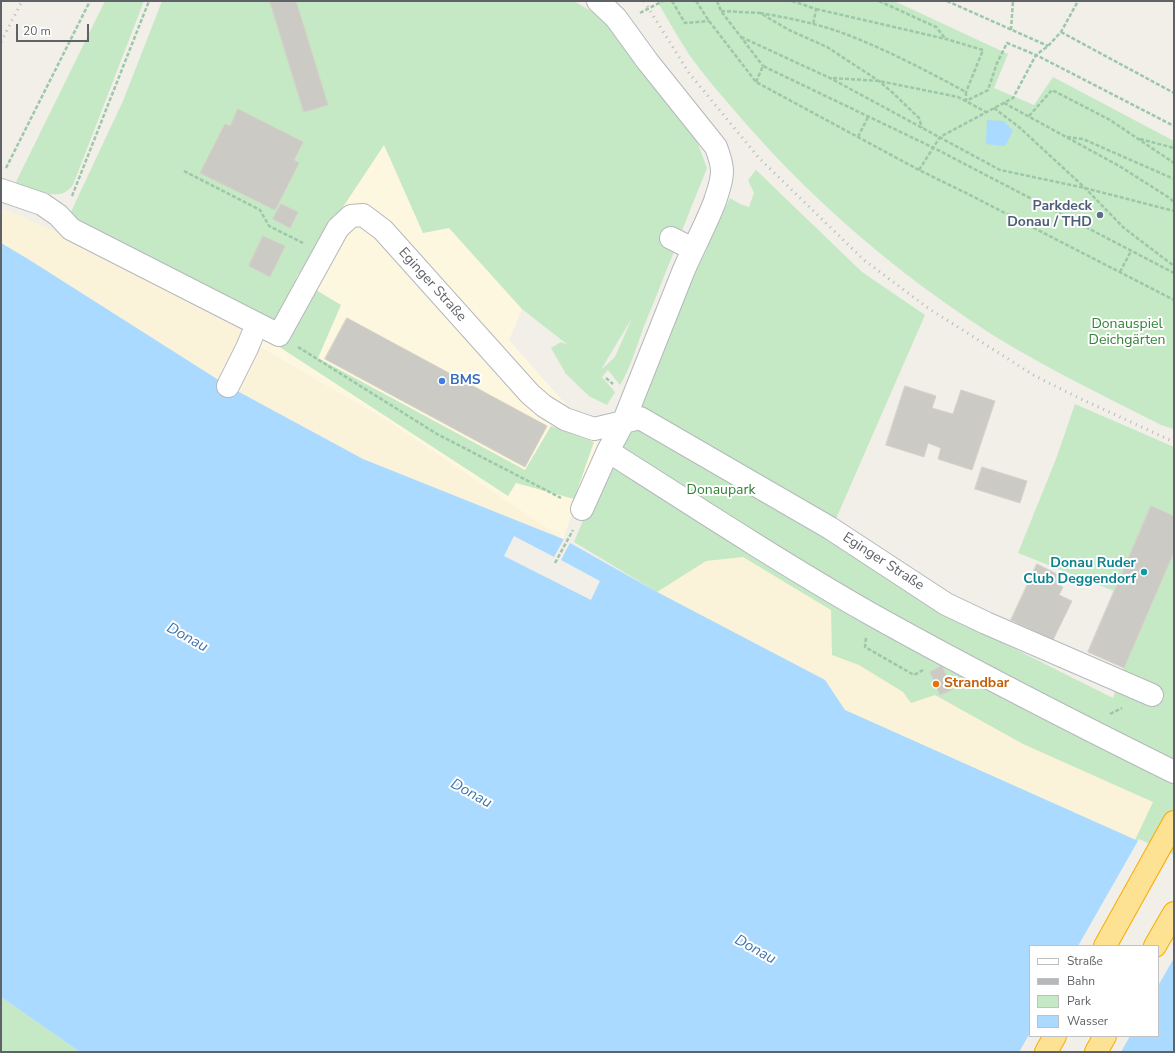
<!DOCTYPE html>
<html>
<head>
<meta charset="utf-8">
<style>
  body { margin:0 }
  #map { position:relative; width:1175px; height:1053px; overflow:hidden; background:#f1efe8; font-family:"Nunito Sans",sans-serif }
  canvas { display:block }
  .frame { position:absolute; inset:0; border:2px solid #5f6368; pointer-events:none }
  .legend { position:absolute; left:1029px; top:945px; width:130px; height:92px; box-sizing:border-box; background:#fff; border:1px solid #bfc1c3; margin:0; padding:5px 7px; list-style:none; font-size:12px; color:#5f6368 }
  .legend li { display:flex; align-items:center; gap:8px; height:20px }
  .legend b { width:20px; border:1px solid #bfc1c3 }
  .scale { position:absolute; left:16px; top:24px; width:73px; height:18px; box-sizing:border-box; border:2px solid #5f6368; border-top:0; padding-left:5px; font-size:12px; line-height:14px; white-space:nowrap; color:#5f6368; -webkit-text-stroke:3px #fff; paint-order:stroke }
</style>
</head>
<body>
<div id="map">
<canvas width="1175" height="1053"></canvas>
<div class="frame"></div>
<ul class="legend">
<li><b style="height:5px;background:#fff"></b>Straße</li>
<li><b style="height:5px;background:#b6b7b8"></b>Bahn</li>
<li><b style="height:11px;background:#c5e8c5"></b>Park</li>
<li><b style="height:11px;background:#aadaff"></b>Wasser</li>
</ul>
<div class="scale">20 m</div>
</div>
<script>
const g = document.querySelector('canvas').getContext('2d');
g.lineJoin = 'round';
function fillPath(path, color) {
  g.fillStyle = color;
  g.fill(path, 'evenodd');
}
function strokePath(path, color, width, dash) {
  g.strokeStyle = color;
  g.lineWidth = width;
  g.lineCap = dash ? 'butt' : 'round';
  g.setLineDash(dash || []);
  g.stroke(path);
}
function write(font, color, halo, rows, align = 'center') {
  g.font = font + ' "Nunito Sans",sans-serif';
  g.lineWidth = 4;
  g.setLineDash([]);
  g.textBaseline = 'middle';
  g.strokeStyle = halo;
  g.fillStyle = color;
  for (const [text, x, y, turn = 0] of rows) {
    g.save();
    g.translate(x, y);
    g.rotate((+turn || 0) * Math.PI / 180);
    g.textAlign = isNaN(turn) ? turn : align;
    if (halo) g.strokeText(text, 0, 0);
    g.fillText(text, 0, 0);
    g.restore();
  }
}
fillPath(new Path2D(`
  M 384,144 L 423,233 L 449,228 L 522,309 L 509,340 L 598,441 L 563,539 L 388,421 L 253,343 L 318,223 Z`), '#fef7e0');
fillPath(new Path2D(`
  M 105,1 L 144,1 L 73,185 C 70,189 65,193 60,194 C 46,196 29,188 15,184 Z
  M 162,1 L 574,1 L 601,17 L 634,57 L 697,141 L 707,168 C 685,221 666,274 644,326 C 637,345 630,369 620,385 L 608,370 L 602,377 L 615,392 L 607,405 L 589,396 L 566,374 L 551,348 L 561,342 L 568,345 L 522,309 L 449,228 L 423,233 L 384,145 L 296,278 L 341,305 L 318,358 L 525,470 L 551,426 L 594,442 L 574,499 L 516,483 L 508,496 L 258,333 L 69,216 L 123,101 ZM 632,318 L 615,357 L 602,369 L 602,368 Z
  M 657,1 L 894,1 L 1008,54 L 994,88 L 1034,105 L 1053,77 L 1174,141 L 1174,429 L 1161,425 C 1097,392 1030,361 970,320 C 882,261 803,191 734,110 C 719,93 704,75 690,56 C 678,38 668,19 657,1 Z
  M 756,170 L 862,272 L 925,315 L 835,521 L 949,616 L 1113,698 L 1119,679 L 1174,552 L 1174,857 L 844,710 L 825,680 L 657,592 L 574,542 L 607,463 L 729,200 L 730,198 L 740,204 L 749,207 L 754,193 L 748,180 Z
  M 1075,404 L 1174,447 L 1174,516 L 1151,506 L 1114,591 L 1018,553 L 1056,459 Z
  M 1,997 L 80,1052 L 1,1052 Z`), '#c5e8c5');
fillPath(new Path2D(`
  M 1,208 L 96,249 L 258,333 L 253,344 L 388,421 L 563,539 L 363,459 L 228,386 L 28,259 L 1,243 Z
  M 743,557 L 831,610 L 832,655 L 859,665 L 903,692 L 911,703 L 935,695 L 1023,744 L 1153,802 L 1135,840 L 844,710 L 825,680 L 657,592 L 706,561 Z`), '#fbf3d9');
fillPath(new Path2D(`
  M 987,120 L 1004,121 L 1013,131 L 1005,146 L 986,144 Z
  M 1,243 L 28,259 L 228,386 L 363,459 L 563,539 L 657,592 L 825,680 L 845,710 L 1174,857 L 1174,1052 L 80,1052 L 1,997 ZM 1030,946 L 1158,946 L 1158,1036 L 1030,1036 Z`), '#aadaff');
fillPath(new Path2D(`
  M 514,536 L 554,557 L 565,537 L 571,541 L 561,560 L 600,581 L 591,600 L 504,556 Z
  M 1139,839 L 1174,855 L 1174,958 L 1158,986 L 1158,946 L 1078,946 Z
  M 1030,1033 L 1030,1036 L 1130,1036 L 1121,1052 L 1019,1052 Z`), '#f1efe8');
const building = new Path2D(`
  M 270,1 L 296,1 L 328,105 L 304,112 Z
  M 238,109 L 303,142 L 294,160 L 299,163 L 275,210 L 200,173 L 225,124 L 230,126 Z
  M 281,204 L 298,212 L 290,228 L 273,219 Z
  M 263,236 L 285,246 L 270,277 L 249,266 Z
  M 347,318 L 547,426 L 525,467 L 325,359 Z
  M 905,386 L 936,396 L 932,408 L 953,414 L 961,390 L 995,401 L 972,470 L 938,459 L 941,448 L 928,443 L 924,457 L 886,445 Z
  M 982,467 L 1027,481 L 1020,503 L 975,489 Z
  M 1151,506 L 1174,516 L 1174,552 L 1124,668 L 1088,652 Z
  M 1037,564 L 1061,576 L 1057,584 L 1063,587 L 1059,595 L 1072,601 L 1053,640 L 1011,620 Z
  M 942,666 L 952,690 L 940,695 L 930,672 Z`);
fillPath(building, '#cccac5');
strokePath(building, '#d6d1c6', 1);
const minor = new Path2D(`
  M 1,190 L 42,204 L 58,215 L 71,229 L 279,335 L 338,228 L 351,216 L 363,215 L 383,230 L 530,394 L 544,406 L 565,419 L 594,429 L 640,418 L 830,528 L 946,604 L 986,623 L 1152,695
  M 671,238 L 693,249
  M 228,386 L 247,348 L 257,324
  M 608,451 C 694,506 780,562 869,613 C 969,669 1071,721 1174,772
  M 582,509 L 608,451 L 623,423 L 683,272 C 693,248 706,225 715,201 C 718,191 722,182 722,171 C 722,163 719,155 716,147 L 648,62 L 616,18 L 598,1`);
const highway = new Path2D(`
  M 1105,946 L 1174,822
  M 1155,946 L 1174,913
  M 1046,1052 L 1055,1036
  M 1096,1052 L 1105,1036`);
strokePath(minor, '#b5b8bc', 24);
strokePath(highway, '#f9ab00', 24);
strokePath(new Path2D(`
  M 672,1 L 685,23 L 709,21
  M 696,1 L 709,21 L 756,82 L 919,170 L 968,194 L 1174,300
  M 717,1 L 721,11 L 763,66
  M 792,1 L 816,9 L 813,25
  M 879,1 L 936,27 L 945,38
  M 947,1 L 1048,46
  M 816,9 L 946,39 L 983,50 L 966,92
  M 721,11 L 760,13 L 789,30 L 827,47 L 879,81 L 893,93 L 919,118 L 922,128
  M 640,13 L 663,1
  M 760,13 C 789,18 820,24 848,35 C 889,51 927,71 966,92 L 966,101 L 988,90 L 997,63 L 1007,43 L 1036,55 L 1174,126
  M 1011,30 L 1013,1
  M 1061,32 L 1174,93
  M 741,37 L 830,78 L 1000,170 L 1085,188 L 1174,211
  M 833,78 L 879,81 L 958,97 L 986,112
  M 756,82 L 763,66 L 934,148 L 1174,273
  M 1004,103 L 1121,167 L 1168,197 L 1174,202
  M 994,108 L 1019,127 L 1085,188 L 1124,228 L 1174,266
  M 1029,116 L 1052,90 L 1110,120 L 1174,163
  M 858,137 L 868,117
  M 1067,137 L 1083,139 L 1174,179
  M 1140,139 L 1174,148
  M 6,168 L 90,1
  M 919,170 L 940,137 L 1013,98 L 1036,55 L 1048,46 L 1061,32 L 1078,1
  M 184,171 L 260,210 L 269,226 L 303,243
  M 72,196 L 149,1
  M 1120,272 L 1131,251
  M 298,347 L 437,434 L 561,498
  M 606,378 L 613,384
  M 555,563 L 573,530
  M 866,638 L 865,647 L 914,675 L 923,670
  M 1110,714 L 1122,708`), '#9cc7a9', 2.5, [4, 2]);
strokePath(minor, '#fff', 22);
strokePath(highway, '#fde293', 22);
strokePath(new Path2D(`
  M 644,1 L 689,73 L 759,158 L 864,260 L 928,308 L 1035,376 L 1079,398 L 1174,442
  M 1,42 L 22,1`), '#b6b7b8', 3, [1, 5]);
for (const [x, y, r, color] of [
  [1100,215,4,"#5c6f8a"],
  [442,381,4,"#3f7fe0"],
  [1144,572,4,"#0f9aa8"],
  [936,684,4,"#e8710a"]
]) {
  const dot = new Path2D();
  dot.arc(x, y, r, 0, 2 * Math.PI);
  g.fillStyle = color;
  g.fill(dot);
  strokePath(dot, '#fff', 1.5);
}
write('bold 14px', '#4e5e75', '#fff', [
  ["Parkdeck",1092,207],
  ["Donau / THD",1092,223]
], 'right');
write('14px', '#5f6368', '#fff', [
  ["Eginger Straße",432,285,48],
  ["Eginger Straße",883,562,33]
]);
write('14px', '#348238', '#fff', [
  ["Donauspiel",1127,325],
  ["Deichgärten",1127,341],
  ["Donaupark",721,491]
]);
write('bold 14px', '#366cbe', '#fff', [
  ["BMS",450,381]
], 'left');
write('bold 14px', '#0d838f', '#fff', [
  ["Donau Ruder",1136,564],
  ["Club Deggendorf",1136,580]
], 'right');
write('bold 14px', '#c56008', '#fff', [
  ["Strandbar",944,684]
], 'left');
write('italic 15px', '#4174aa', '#fff', [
  ["Donau",187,638,29],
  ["Donau",471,794,29],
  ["Donau",755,950,29]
]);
</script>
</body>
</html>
